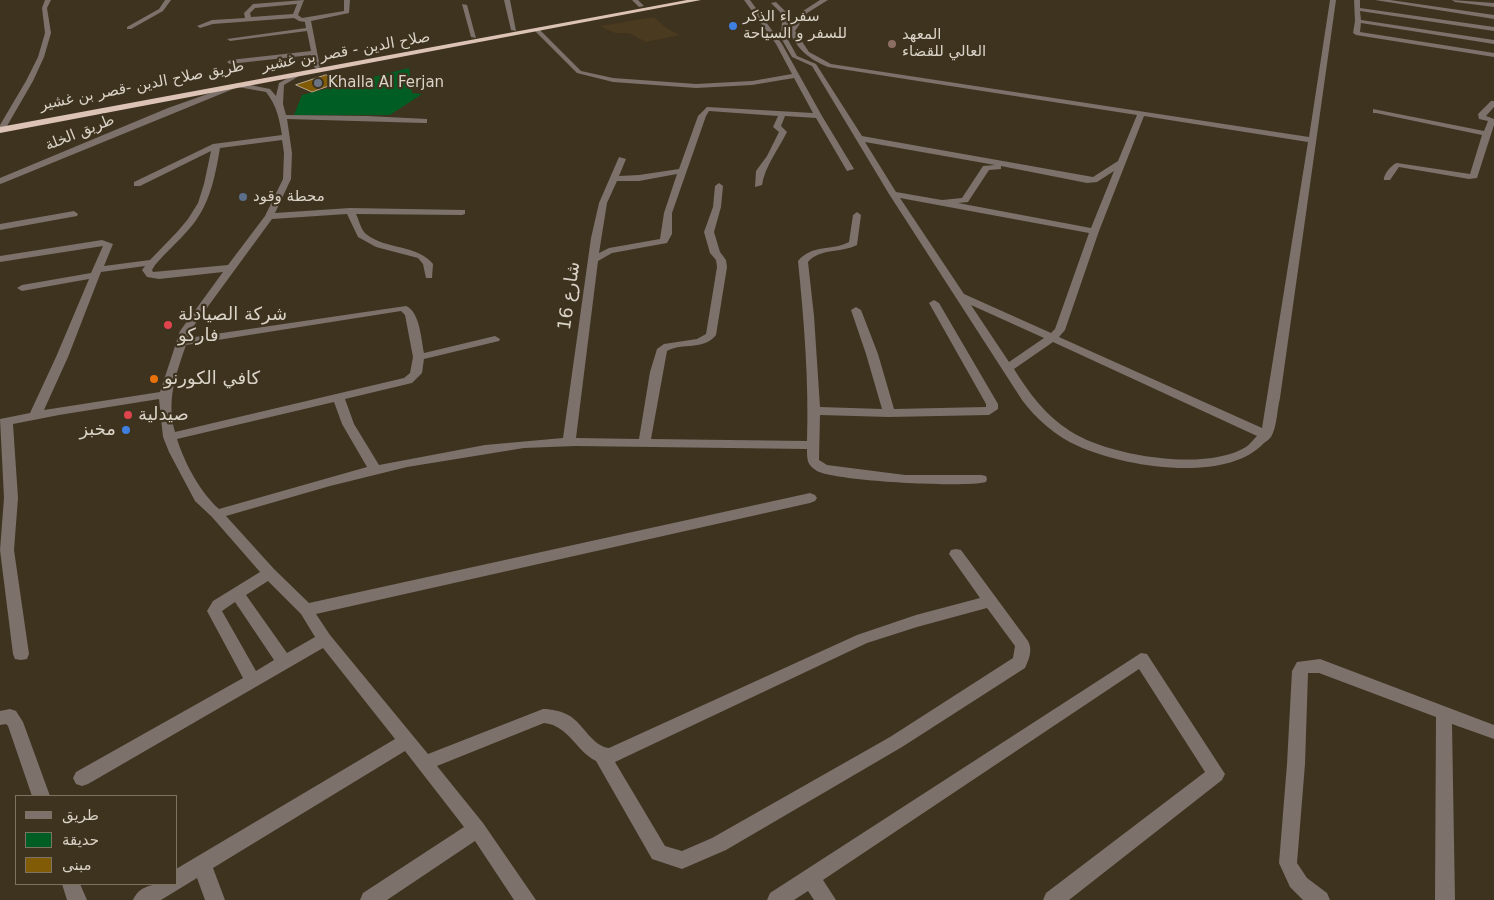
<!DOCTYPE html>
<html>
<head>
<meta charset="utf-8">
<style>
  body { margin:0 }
  #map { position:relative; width:1494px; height:900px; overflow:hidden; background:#3e331f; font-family:"DejaVu Sans","Noto Naskh Arabic",sans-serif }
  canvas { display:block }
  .legend { position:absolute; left:15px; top:795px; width:162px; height:90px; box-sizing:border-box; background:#3e331f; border:1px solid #7c7362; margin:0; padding:6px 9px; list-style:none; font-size:15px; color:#dad3c7 }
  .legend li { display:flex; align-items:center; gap:10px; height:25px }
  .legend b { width:25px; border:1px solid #7c7362 }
</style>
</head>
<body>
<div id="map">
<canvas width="1494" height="900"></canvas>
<ul class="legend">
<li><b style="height:6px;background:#7c716b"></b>طريق</li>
<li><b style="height:14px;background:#005e24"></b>حديقة</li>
<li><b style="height:14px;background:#815b06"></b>مبنى</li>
</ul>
</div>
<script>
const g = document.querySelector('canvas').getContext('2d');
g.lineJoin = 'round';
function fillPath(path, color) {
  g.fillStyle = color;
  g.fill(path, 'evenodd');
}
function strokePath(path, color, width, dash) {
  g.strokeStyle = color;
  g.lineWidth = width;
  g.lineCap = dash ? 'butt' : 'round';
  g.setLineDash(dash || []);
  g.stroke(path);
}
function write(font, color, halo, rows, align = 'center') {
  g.font = font + ' "DejaVu Sans","Noto Naskh Arabic",sans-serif';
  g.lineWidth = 4.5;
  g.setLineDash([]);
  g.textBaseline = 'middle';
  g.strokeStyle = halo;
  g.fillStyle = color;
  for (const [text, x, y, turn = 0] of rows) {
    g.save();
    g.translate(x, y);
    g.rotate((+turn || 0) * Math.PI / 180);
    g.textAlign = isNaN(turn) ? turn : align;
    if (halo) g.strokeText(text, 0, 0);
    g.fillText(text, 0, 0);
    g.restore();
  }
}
fillPath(new Path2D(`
  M 654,17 L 665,27 L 680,35 L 646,42 L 629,33 L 615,33 L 600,26 Z`), '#4a3a20');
fillPath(new Path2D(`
  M 409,68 L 412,93 L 422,94 L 390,115 L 294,115 L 302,95 Z`), '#005e24');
const building = new Path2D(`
  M 326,75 L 342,81 L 312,92 L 296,85 Z`);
fillPath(building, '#815b06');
strokePath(building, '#b7a992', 1);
fillPath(new Path2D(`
  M 45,0 L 51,0 L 47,8 L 51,33 L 44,57 L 33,81 L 7,126 L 0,128 L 0,125 L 26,81 L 38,57 L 45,33 L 42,8 Z
  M 165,0 L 171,0 L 163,11 L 131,29 L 127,29 L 127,27 L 159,9 Z
  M 304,0 L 298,15 L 302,18 L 344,11 L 344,0 L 350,0 L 349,13 L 311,21 L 320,67 L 317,69 L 314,67 L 311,55 L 230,64 L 227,62 L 230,60 L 311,51 L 307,31 L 230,41 L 227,39 L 306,28 L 305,22 L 299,21 L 294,18 L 213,24 L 200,28 L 197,26 L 212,20 L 245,18 L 244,13 L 253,4 ZM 297,4 L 293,14 L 251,17 L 250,13 L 255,8 Z
  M 504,0 L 510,0 L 516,31 L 511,30 Z
  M 632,0 L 638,0 L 644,6 L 639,7 Z
  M 744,0 L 750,0 L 782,44 L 822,116 L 854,169 L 847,171 L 816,118 L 785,116 L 781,126 L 787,132 C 778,150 765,166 762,185 L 755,187 L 756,171 L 767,156 L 779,132 L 773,127 L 778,116 L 709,111 L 706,116 L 672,213 L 672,234 L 667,243 L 612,253 L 598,261 L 576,438 L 639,439 L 650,372 L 657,349 L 664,344 L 697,339 L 706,334 L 717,267 L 716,260 L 710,253 L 704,232 L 713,207 L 715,186 L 719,183 L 723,186 L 721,207 L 714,232 L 720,252 L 726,260 L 727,267 L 716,335 C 703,351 683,342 667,351 L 651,439 L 807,441 C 809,381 804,321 798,261 C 812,244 832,251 849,242 L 853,215 L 857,212 L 861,215 L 857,245 C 842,253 820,248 808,262 L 814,316 L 820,407 L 882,409 L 866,354 L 851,310 L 856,307 L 861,310 L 878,354 L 894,409 L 986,407 L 986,404 L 929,303 L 934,300 L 939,303 L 998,404 L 998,409 L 989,415 L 889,417 L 820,415 L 819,460 L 827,465 L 905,475 L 981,475 L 986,476 L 987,479 L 986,482 C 965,488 834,481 817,471 C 807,465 807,460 807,449 L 575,446 L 524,448 L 407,467 L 330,486 L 226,516 L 274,569 L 309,603 L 810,493 L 815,495 L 817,498 L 815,501 L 810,503 L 316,614 L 330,635 L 428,754 L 543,709 C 552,709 561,711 570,716 C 584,725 592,746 609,748 L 857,635 L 916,615 L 980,598 L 949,554 L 951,550 L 956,549 L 961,550 L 1028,641 C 1033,650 1029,659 1025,668 L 902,747 L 726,850 L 682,869 L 652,859 L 596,761 C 576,751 568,725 544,723 L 437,766 L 483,823 L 536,900 L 514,900 L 475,841 L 387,900 L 360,900 L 363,893 L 464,827 L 405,751 L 213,868 L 225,900 L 205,900 L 197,878 L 161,900 L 133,900 C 141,882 160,884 176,884 L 176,869 L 395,739 L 323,648 L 88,784 L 82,786 L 76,784 L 73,778 L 76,772 L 243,678 L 207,611 L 213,601 L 260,572 L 212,517 L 195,501 L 169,452 L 163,437 L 159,399 L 59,415 L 13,424 L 18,498 L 14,550 L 29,654 L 27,659 L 21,660 L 15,659 L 13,654 L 0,550 L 4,498 L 0,419 L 30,413 L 56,357 L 89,279 L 22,291 L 17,288 L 22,285 L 91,273 L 103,246 L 0,262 L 0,256 L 102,240 L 113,244 L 104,266 L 150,260 L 178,231 L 188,219 L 198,203 L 204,184 L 211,151 L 140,186 L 134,186 L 134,182 L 213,144 L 282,135 C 279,118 277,106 266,92 L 238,87 L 3,183 L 0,184 L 0,178 L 168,108 L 233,85 L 240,83 L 270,89 L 276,96 L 279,83 L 297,73 L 300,75 L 299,76 L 284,85 L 283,104 L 286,115 L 367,116 L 427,119 L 427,123 L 424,123 L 287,119 L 292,153 L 291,179 L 275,213 L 350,208 L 465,210 L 465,214 L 462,215 L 356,214 C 359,220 361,230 366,234 C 386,250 417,244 433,264 L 432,278 L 426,278 L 423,264 L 418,258 L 376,247 L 358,237 L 347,214 L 272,219 L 190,331 L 188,338 L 406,306 C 420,312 421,339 424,353 L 495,336 L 500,339 L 499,341 L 424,359 L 422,373 L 412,383 L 345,399 L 354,424 L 379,465 L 485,445 L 563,438 L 591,238 L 599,203 L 619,157 L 626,159 L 619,176 L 639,175 L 679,169 L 698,116 L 707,107 L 813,113 L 794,78 L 752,85 L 696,88 L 613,82 L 577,73 L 534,30 L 539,29 L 581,71 L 613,78 L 696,84 L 752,81 L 792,74 L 776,44 ZM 282,140 L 284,153 L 283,179 L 265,216 L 228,265 L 153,272 L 152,270 L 155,265 C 166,252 179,241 190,228 C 210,205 215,177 220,148 ZM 677,174 L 664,213 L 660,239 L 609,248 L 599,253 L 607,203 L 617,181 L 639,181 ZM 145,266 L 142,270 L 147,277 L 159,279 L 223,272 L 180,331 L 160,392 L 44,410 L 68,357 L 101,272 ZM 401,311 L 405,315 L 413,357 L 410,373 L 404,378 L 175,432 C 166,401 176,374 186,345 ZM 334,402 L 342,424 L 367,467 L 219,509 C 200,492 185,464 177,439 ZM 268,581 L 301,614 L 315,637 L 287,653 L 246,595 ZM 235,602 L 274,660 L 256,671 L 222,611 ZM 987,608 L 1015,646 L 1013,658 L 890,737 L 712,838 L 682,851 L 665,846 L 615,762 L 867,643 L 917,627 Z
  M 820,0 L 828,0 L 807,13 L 795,31 L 809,52 L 831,64 L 1309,137 L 1330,0 L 1336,0 L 1280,398 C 1277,410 1277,425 1272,435 C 1271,438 1267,441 1264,443 C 1226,484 1124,467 1078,446 C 1057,437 1036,419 1022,400 L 889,194 L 812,66 L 792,57 L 781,38 L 782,20 L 780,12 L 771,3 L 776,2 L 786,12 L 788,20 L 787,38 L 797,56 L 816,64 L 862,136 L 1093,177 L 1118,161 L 1137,115 L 828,67 C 809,59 798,50 789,31 L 803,11 ZM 1144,116 L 1308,142 L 1262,428 L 1059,337 L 1065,330 L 1099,231 ZM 865,142 L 995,165 L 983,166 L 962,198 L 942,200 L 896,192 ZM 1001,166 L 1087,183 L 1097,182 L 1114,171 L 1091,228 L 958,203 L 968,202 L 989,170 L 1001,169 ZM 900,198 L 1089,233 L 1055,329 L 1051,333 L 964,294 ZM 971,305 L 1044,338 L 1009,362 ZM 1053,342 L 1257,436 C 1254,439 1250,444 1246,447 C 1206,472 1108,456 1070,431 C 1045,415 1029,393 1014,369 Z
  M 1354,0 L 1360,0 L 1360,8 L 1494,27 L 1494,31 L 1360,11 L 1361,20 L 1494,40 L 1494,44 L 1361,23 L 1360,32 L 1494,53 L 1494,57 L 1356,35 L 1353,33 L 1355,21 Z
  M 1375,0 L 1390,0 L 1494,15 L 1494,19 Z
  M 1452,0 L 1494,3 L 1494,7 L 1455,2 Z
  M 462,4 L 467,5 L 476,38 L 471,37 Z
  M 1491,101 L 1494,101 L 1494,107 L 1486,116 L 1494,119 L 1494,125 L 1477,178 L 1469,179 L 1399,167 L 1390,180 L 1384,180 C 1383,175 1392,164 1397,163 L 1470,174 L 1482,135 L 1376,113 L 1373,113 L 1373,109 L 1484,131 L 1488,121 L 1479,119 L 1478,114 Z
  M 74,211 L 78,214 L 77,216 L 0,230 L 0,224 Z
  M 1141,653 L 1147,654 L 1225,774 L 1222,780 L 1069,900 L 1043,900 L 1046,893 L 1205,772 L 1139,669 L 823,880 L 836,900 L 814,900 L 808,891 L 794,900 L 767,900 L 770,893 Z
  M 1320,659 L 1494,725 L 1494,739 L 1452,724 L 1455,900 L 1435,900 L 1436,717 L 1319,673 L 1308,673 L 1305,764 L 1297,863 L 1307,878 L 1327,893 L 1330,900 L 1303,900 L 1290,887 L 1279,863 L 1287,764 L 1292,671 L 1297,662 Z
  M 10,709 L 16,711 L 23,722 L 50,796 L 32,796 L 8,726 L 6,724 L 0,725 L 0,711 Z
  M 62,884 L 80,884 L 87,900 L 67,900 Z`), '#7c716b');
fillPath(new Path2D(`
  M 687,0 L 701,0 L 0,133 L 0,127 Z`), '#ddc3b5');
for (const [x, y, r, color] of [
  [733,26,5,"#3f7fe0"],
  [892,44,5,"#8d6e63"],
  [318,83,5,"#6b7280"],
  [243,197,5,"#5c6f8a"],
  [168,325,5,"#e0444e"],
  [154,379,5,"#e8710a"],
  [128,415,5,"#e0444e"],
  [126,430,5,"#3f7fe0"]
]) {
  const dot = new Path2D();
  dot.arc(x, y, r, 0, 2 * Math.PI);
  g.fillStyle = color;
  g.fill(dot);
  strokePath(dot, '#3e331f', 2);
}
write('15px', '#dad3c7', '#3e331f', [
  ["سفراء الذكر",743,17],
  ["للسفر و السياحة",743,34],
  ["المعهد",902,35],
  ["العالي للقضاء",902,52],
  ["Khalla Al Ferjan",328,83],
  ["محطة وقود",253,197]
], 'left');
write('15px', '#dad3c7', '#3e331f', [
  ["صلاح الدين - قصر بن غشير",346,52,-10],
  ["طريق صلاح الدين -قصر بن غشير",142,86,-11],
  ["طريق الخلة",80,133,-22]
]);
write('18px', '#dad3c7', '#3e331f', [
  ["شارع 16",570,296,-82]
]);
write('18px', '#dad3c7', '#3e331f', [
  ["شركة الصيادلة",178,315],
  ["فاركو",178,336],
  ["كافي الكورنو",164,379],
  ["صيدلية",138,415],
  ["مخبز",116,430,"right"]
], 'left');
</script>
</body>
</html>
